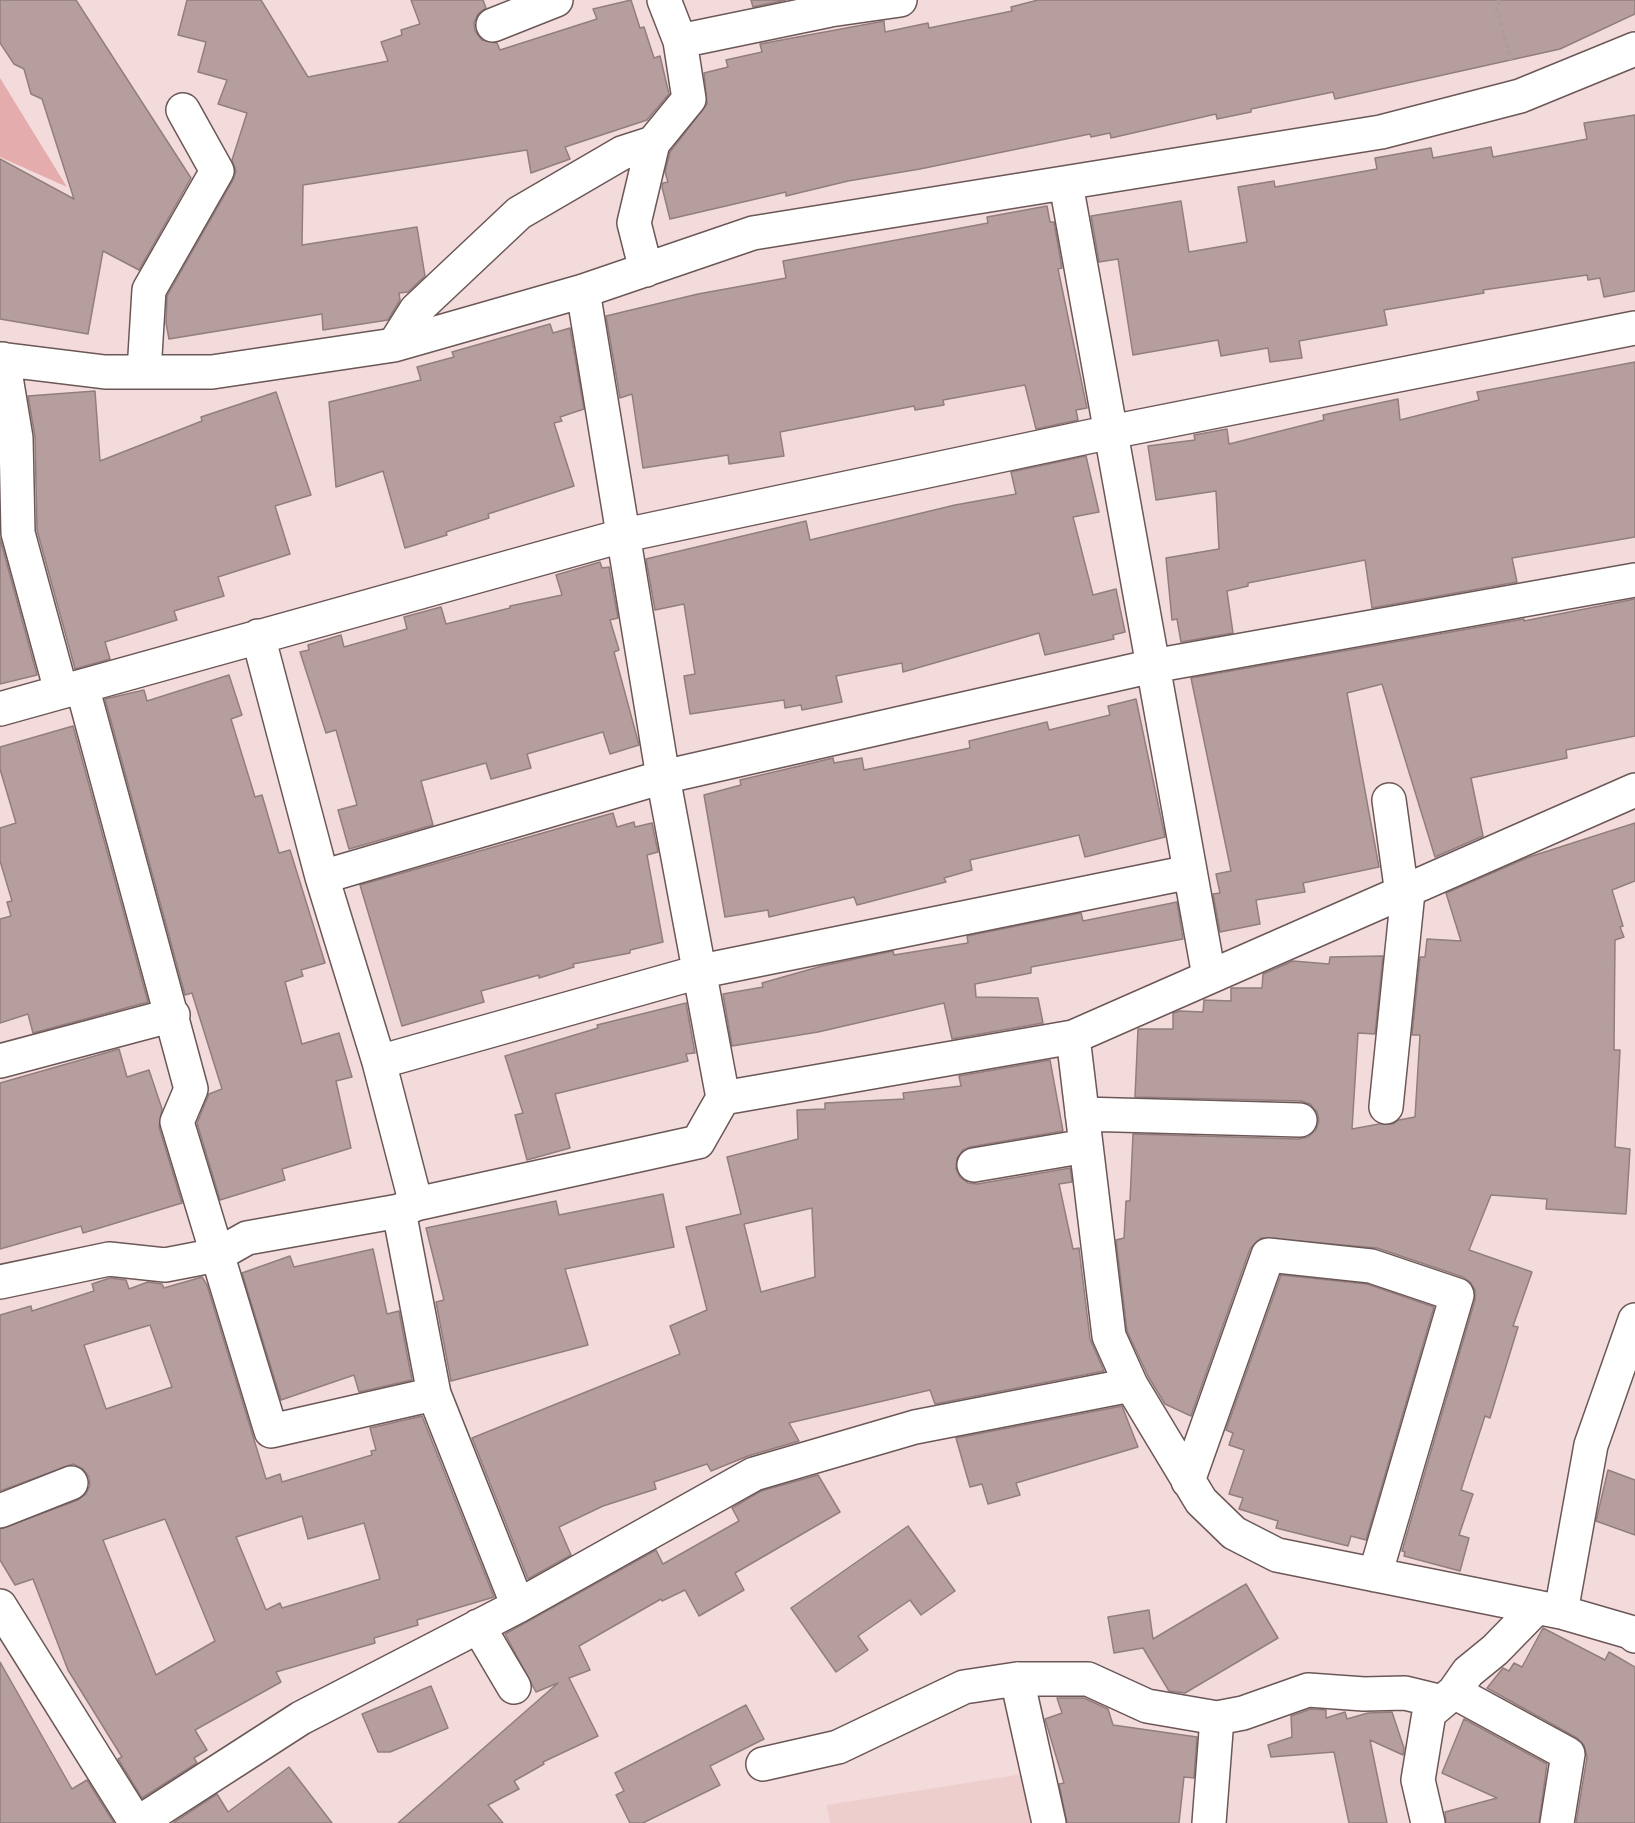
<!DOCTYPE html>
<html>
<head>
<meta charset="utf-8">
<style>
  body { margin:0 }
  canvas { display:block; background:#f4dbdb }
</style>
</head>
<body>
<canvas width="1635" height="1823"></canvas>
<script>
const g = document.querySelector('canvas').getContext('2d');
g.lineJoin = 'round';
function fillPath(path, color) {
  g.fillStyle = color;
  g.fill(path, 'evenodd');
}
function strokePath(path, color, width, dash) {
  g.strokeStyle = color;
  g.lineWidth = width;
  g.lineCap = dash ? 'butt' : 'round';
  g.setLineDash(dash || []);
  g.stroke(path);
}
fillPath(new Path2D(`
  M 1023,1774 L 1034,1823 L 830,1823 L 827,1805 Z`), '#eecdcd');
fillPath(new Path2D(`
  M 0,78 L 67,187 L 0,157 Z`), '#e5acad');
const building = new Path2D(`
  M 0,0 L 76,0 L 191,178 L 139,270 L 103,251 L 88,334 L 0,319 L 0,159 L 74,199 L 42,99 L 31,94 L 24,69 L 14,64 L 0,43 Z
  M 187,0 L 261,0 L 308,77 L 388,61 L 381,42 L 402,35 L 401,30 L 420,24 L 411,0 L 483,0 L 486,8 L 478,14 L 474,23 L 475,31 L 482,40 L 497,43 L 500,50 L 597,19 L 593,9 L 631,0 L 640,28 L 644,27 L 654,58 L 660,56 L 669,94 L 647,120 L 565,147 L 570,159 L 531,173 L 527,150 L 303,185 L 302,245 L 417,227 L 425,276 L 408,292 L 399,293 L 400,300 L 388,320 L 323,330 L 322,314 L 169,339 L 166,323 L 167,296 L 233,180 L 236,171 L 232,160 L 247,113 L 218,104 L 227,80 L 198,72 L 206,42 L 178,35 Z
  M 751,0 L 786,0 L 753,7 Z
  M 1038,0 L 1635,0 L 1635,14 L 1560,49 L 1335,99 L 1333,92 L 1251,109 L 1251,112 L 1217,119 L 1216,114 L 1111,138 L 1110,133 L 1091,137 L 1090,134 L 920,169 L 848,181 L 786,196 L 786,192 L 670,219 L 662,187 L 663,183 L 668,182 L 665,172 L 670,152 L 707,104 L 704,73 L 728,67 L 726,60 L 762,52 L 760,44 L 884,21 L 885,32 L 928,23 L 929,28 L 1012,11 L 1011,7 Z
  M 1635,115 L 1635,291 L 1604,297 L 1600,278 L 1588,280 L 1587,275 L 1483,290 L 1484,293 L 1384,310 L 1387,325 L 1299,341 L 1302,358 L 1270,362 L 1268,348 L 1221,356 L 1218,340 L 1133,355 L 1118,259 L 1099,262 L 1091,216 L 1181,201 L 1189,252 L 1247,242 L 1238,187 L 1274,181 L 1275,187 L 1377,169 L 1375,158 L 1431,148 L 1433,158 L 1491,147 L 1493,157 L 1587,139 L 1584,123 Z
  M 1047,206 L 1050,222 L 1054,222 L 1062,268 L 1058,269 L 1087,408 L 1076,410 L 1078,420 L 1036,429 L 1025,385 L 943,400 L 944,405 L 915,410 L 914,406 L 780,432 L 784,456 L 729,464 L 728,455 L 643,468 L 632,394 L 620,398 L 606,316 L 698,294 L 786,278 L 783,261 L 988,223 L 987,217 Z
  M 550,324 L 553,333 L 570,328 L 584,409 L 560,417 L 562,421 L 554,423 L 574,486 L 488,514 L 489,518 L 446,532 L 447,535 L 405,548 L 383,471 L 336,487 L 329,402 L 421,380 L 417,367 L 454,357 L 452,352 Z
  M 1635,362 L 1635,537 L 1512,558 L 1517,582 L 1372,608 L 1365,560 L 1248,583 L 1248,586 L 1227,591 L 1233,633 L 1181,642 L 1177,619 L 1172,620 L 1166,558 L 1219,549 L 1216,491 L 1156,500 L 1148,446 L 1195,440 L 1194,435 L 1227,429 L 1229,444 L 1324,420 L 1323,415 L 1398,399 L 1400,420 L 1479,400 L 1477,392 Z
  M 95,391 L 100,461 L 202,421 L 201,417 L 276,392 L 311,495 L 275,506 L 290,554 L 218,577 L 224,596 L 174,611 L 177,620 L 105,642 L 110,659 L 75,669 L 37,530 L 35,437 L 28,396 Z
  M 1086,456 L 1099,512 L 1073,517 L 1093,595 L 1116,589 L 1125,632 L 1113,635 L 1114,639 L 1045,655 L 1039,633 L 903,672 L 902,663 L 836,676 L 842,702 L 802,710 L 801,705 L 785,708 L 784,700 L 690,714 L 684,676 L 695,674 L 684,604 L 655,610 L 646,559 L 806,521 L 810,540 L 955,505 L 1016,494 L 1011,472 Z
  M 0,538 L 37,675 L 0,684 Z
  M 600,562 L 602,568 L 609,567 L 618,618 L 610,620 L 619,650 L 614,652 L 639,745 L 610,754 L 603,732 L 527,754 L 531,768 L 491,779 L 486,763 L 421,781 L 433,825 L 349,849 L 338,810 L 357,805 L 336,730 L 326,733 L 300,652 L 309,650 L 308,645 L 341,635 L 344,647 L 407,629 L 404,617 L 441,607 L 446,624 L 510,608 L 510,606 L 562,595 L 556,575 Z
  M 1635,599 L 1635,736 L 1566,750 L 1567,758 L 1471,778 L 1483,836 L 1435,857 L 1382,684 L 1347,693 L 1379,867 L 1303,883 L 1305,892 L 1256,900 L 1260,924 L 1220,932 L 1213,894 L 1220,893 L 1216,874 L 1231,871 L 1191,678 L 1524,619 L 1524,621 Z
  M 229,675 L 242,715 L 231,719 L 255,797 L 262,795 L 279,853 L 290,850 L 325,963 L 301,970 L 303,976 L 285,982 L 302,1044 L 339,1033 L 352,1077 L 336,1081 L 351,1148 L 282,1169 L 285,1180 L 220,1200 L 197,1123 L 209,1094 L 222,1089 L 192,993 L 185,995 L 105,699 L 144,690 L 147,701 Z
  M 1136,699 L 1165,837 L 1085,857 L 1079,835 L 970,860 L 972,870 L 944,878 L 946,882 L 857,905 L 854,897 L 769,917 L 768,910 L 725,917 L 704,795 L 741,785 L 740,780 L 833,758 L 834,763 L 862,758 L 864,770 L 970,748 L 969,741 L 1047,722 L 1049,730 L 1110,715 L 1108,706 Z
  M 73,726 L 148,1002 L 33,1033 L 28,1014 L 0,1023 L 0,919 L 11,916 L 7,902 L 12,901 L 0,861 L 0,828 L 16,823 L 0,769 L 0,747 Z
  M 613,813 L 617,827 L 634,822 L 635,827 L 652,823 L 658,852 L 647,855 L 663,942 L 630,950 L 630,953 L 573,964 L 574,967 L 539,978 L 539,975 L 481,991 L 484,1002 L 402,1026 L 360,885 Z
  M 1635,823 L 1635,881 L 1612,890 L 1623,926 L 1620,927 L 1624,937 L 1615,940 L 1614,1050 L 1620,1050 L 1615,1147 L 1630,1149 L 1626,1214 L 1546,1209 L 1547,1199 L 1491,1195 L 1469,1250 L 1532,1272 L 1513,1326 L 1518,1327 L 1490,1418 L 1485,1416 L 1461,1490 L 1473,1494 L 1459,1535 L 1469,1538 L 1460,1571 L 1404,1556 L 1405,1552 L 1402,1551 L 1475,1300 L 1475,1290 L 1470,1282 L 1463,1277 L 1377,1248 L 1261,1238 L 1250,1249 L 1191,1416 L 1165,1404 L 1148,1376 L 1127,1331 L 1116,1240 L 1124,1238 L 1126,1201 L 1130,1201 L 1133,1134 L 1299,1139 L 1308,1137 L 1316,1130 L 1319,1120 L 1317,1112 L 1310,1104 L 1301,1101 L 1135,1097 L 1138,1029 L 1173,1029 L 1173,1013 L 1180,1011 L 1203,1012 L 1204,1000 L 1231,1001 L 1231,988 L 1262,988 L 1263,974 L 1293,961 L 1329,964 L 1330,957 L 1383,956 L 1375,1034 L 1358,1033 L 1352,1129 L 1379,1124 L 1393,1124 L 1399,1120 L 1415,1117 L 1420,1035 L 1412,1035 L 1420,957 L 1425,957 L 1427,939 L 1461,941 L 1446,893 L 1529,857 Z
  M 1177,902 L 1183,939 L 1031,967 L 1031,973 L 975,984 L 976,997 L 1038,998 L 1043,1023 L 952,1039 L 944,1003 L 818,1032 L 732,1046 L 723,994 L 763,987 L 762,983 L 822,966 L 893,951 L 894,955 L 968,943 L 967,936 L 1081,913 L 1083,921 Z
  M 686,1003 L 695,1053 L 686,1054 L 688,1061 L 555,1094 L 570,1148 L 527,1160 L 515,1115 L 523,1113 L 505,1056 L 598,1028 L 597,1025 Z
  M 119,1049 L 127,1077 L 149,1070 L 162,1109 L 159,1127 L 182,1203 L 83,1233 L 81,1226 L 0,1249 L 0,1083 Z
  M 1050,1060 L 1063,1131 L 970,1147 L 963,1150 L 957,1158 L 956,1169 L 960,1177 L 968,1183 L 977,1184 L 1070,1168 L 1072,1182 L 1059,1184 L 1073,1249 L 1079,1248 L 1090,1339 L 1104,1371 L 935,1404 L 930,1390 L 789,1423 L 799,1441 L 748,1456 L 711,1471 L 707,1464 L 654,1482 L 656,1489 L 603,1506 L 559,1527 L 571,1555 L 528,1579 L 472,1438 L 680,1354 L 670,1326 L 707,1310 L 686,1227 L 741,1214 L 727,1157 L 798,1139 L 797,1110 L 825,1109 L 825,1103 L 904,1099 L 903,1093 L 961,1086 L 959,1076 ZM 812,1208 L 815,1277 L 761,1292 L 744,1224 Z
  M 663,1194 L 674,1247 L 565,1269 L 588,1345 L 451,1381 L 436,1302 L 444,1300 L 426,1228 L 556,1201 L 559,1215 Z
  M 373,1249 L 387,1314 L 399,1311 L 412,1380 L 359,1392 L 354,1375 L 281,1400 L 242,1273 L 290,1256 L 294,1267 Z
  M 1281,1275 L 1367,1284 L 1434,1307 L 1366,1540 L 1351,1536 L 1348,1546 L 1276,1528 L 1278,1521 L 1239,1509 L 1243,1498 L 1229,1494 L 1244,1450 L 1229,1445 L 1233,1433 L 1226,1430 Z
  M 202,1277 L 207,1285 L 266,1479 L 280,1474 L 282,1482 L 372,1455 L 371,1451 L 376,1450 L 370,1428 L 422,1416 L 494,1597 L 417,1620 L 418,1625 L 374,1638 L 375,1643 L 276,1672 L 281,1682 L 195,1730 L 207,1750 L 194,1758 L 197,1763 L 142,1798 L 118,1759 L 122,1757 L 68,1670 L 33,1579 L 15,1585 L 0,1560 L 0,1529 L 78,1500 L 86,1494 L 90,1485 L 89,1477 L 83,1469 L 73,1464 L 0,1491 L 0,1315 L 31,1306 L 32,1311 L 94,1291 L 92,1284 L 110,1278 L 126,1280 L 129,1289 L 148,1282 L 162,1284 L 164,1288 ZM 150,1325 L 172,1387 L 106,1409 L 84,1345 ZM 302,1516 L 308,1539 L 364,1523 L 380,1579 L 282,1608 L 280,1603 L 266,1610 L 236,1537 ZM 165,1519 L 215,1641 L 156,1675 L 103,1540 Z
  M 1122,1406 L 1138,1447 L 1016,1483 L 1020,1495 L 988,1504 L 982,1484 L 970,1487 L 956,1438 Z
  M 1608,1470 L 1635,1480 L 1635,1535 L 1596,1521 Z
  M 818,1475 L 840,1512 L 735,1573 L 744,1590 L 699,1616 L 685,1590 L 662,1601 L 661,1599 L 579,1646 L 590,1670 L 569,1678 L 598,1736 L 543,1762 L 544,1764 L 514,1781 L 519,1789 L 488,1805 L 503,1823 L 398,1823 L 558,1683 L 536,1692 L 505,1634 L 656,1550 L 663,1564 L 739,1521 L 732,1508 L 761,1491 Z
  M 908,1526 L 955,1591 L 921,1615 L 910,1600 L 858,1636 L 868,1650 L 836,1672 L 791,1608 Z
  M 1246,1584 L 1278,1638 L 1185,1693 L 1169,1691 L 1143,1648 L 1114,1653 L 1108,1617 L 1149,1610 L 1153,1639 Z
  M 1543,1628 L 1605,1660 L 1609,1652 L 1635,1667 L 1635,1823 L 1576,1823 L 1587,1757 L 1584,1745 L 1577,1738 L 1487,1688 L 1503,1668 L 1509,1671 L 1514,1663 L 1522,1667 Z
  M 0,1662 L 72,1789 L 87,1780 L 114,1823 L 0,1823 Z
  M 431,1686 L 448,1728 L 390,1752 L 378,1752 L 362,1714 Z
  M 1057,1698 L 1084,1698 L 1108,1709 L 1113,1725 L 1197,1737 L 1194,1778 L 1184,1777 L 1179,1823 L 1067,1823 L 1059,1784 L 1064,1783 L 1045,1719 L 1062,1713 Z
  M 746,1705 L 764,1739 L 710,1766 L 720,1785 L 643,1823 L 630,1823 L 616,1795 L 624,1791 L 615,1773 Z
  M 1311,1709 L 1326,1710 L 1326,1718 L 1345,1712 L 1347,1719 L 1368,1713 L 1392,1712 L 1404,1748 L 1403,1755 L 1370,1740 L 1387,1823 L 1349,1823 L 1334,1752 L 1271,1757 L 1268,1745 L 1292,1737 L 1291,1716 Z
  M 1464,1719 L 1547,1764 L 1539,1823 L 1446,1823 L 1445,1812 L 1497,1798 L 1442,1773 Z
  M 289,1767 L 332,1823 L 173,1823 L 217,1794 L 228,1812 Z`);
fillPath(building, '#b69e9f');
strokePath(building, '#937d7d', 1.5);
const minor = new Path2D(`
  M 493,25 L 556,0
  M 680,41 L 830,10 L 900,0
  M 1066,184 L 1209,976
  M 646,270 L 634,223 L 653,143 L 689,99 L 680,41 L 664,0
  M 394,345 L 416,310 L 519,213 L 622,153 L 653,143
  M 0,359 L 105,372 L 212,372 L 394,345 L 583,291 L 753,233 L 1381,132 L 1520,96 L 1635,49
  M 3,359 L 16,438 L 18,533 L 61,691
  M 144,372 L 149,290 L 217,171 L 183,110
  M 258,636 L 322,877 L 379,1062 L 416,1204
  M 82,686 L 191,1089 L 177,1122 L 271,1431 L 434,1394 L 399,1211
  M 0,709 L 625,535 L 1111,432 L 1635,328
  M 1389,800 L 1402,894
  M 322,877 L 663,777 L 1153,666 L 1635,580
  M 1073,1037 L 1109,1336 L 1131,1385 L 1201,1501 L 1234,1533 L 1277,1555 L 1561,1612 L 1630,1632 L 1635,1636
  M 0,1061 L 173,1015
  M 379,1062 L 702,971 L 1190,872
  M 723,1098 L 1073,1037 L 1635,790
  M 1386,1107 L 1408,892
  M 1082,1114 L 1300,1120
  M 974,1165 L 1086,1146
  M 0,1282 L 109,1259 L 165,1265 L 217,1255 L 247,1238 L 399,1211 L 416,1204 L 698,1142 L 723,1098 L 663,777 L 583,291
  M 434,1394 L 518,1606
  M 1188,1481 L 1268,1255 L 1371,1266 L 1457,1295 L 1375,1575
  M 0,1511 L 71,1483
  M 0,1606 L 136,1823
  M 1561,1612 L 1591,1445 L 1635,1320
  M 478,1626 L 514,1687
  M 1017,1679 L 1049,1823
  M 1454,1692 L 1568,1754 L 1557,1823
  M 763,1764 L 838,1747 L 964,1687 L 1017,1679 L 1088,1679 L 1147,1706 L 1217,1718 L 1243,1713 L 1308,1690 L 1364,1694 L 1405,1693 L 1442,1702
  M 138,1823 L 301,1718 L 518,1606 L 754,1474 L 915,1427 L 1131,1385
  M 1209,1823 L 1217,1718
  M 1428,1823 L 1418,1780 L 1429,1713 L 1454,1692 L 1468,1672 L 1495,1650 L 1537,1607`);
strokePath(minor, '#6c5757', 36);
strokePath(new Path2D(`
  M 1499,0 L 1497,10 L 1511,60`), '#af9b9b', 4, [4.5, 3]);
strokePath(minor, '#fff', 33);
</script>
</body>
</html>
